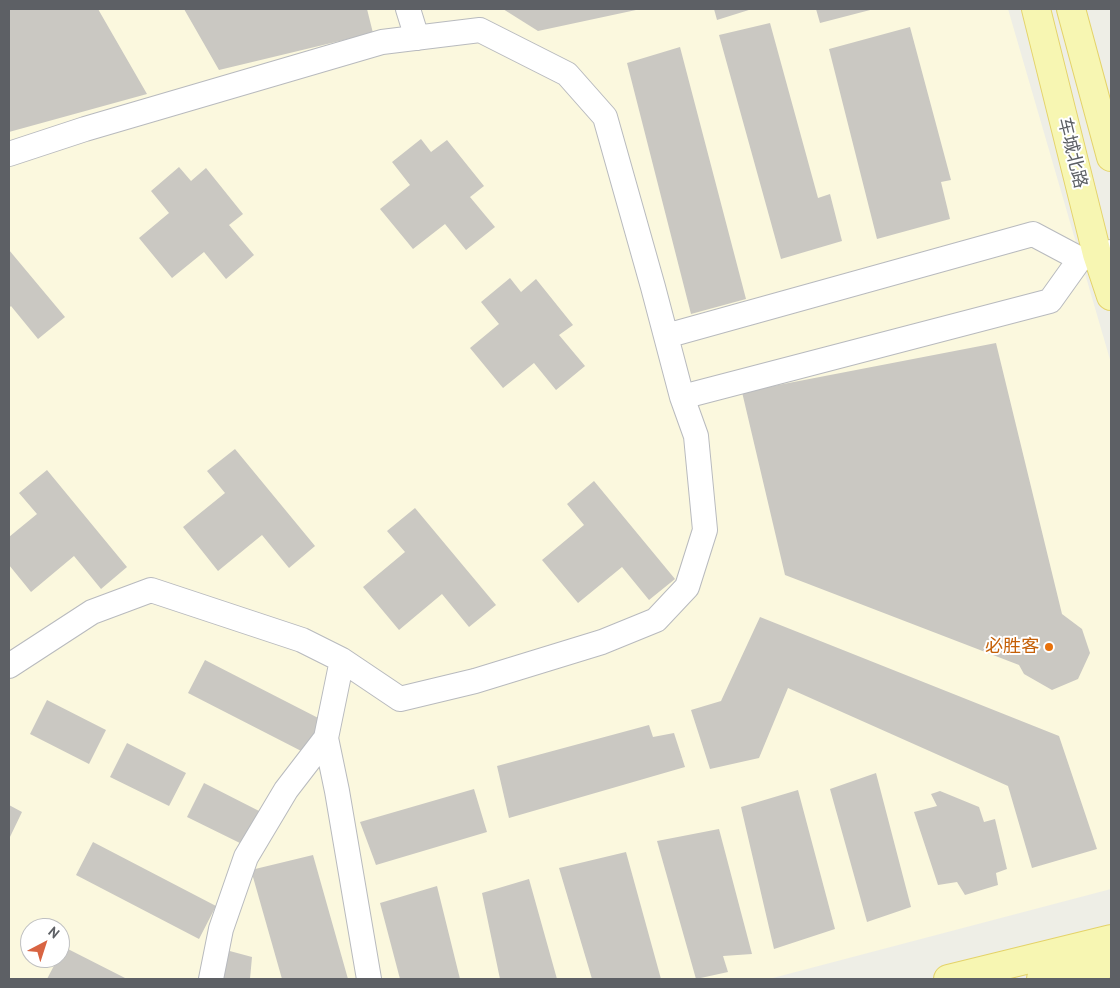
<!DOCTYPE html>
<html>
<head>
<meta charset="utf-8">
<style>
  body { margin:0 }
  #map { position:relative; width:1120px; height:988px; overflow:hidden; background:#eeeee6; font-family:"PT Sans",sans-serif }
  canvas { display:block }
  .frame { position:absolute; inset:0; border:10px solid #5d6065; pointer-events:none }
  .north { position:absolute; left:20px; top:918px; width:50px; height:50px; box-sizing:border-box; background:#fff; border:1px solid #bebfc1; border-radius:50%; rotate:40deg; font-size:14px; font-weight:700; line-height:20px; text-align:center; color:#5d6065 }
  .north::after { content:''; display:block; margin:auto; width:18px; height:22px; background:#d86442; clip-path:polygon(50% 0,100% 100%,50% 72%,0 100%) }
</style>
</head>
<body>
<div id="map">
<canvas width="1120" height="988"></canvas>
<div class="frame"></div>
<div class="north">N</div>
</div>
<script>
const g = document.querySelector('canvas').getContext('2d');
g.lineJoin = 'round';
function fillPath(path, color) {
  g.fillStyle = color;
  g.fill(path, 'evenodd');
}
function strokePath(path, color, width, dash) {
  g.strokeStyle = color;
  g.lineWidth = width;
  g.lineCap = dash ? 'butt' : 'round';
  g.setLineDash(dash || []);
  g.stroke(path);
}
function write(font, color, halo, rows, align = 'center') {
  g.font = font + ' "PT Sans","Noto Sans SC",sans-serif';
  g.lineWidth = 4;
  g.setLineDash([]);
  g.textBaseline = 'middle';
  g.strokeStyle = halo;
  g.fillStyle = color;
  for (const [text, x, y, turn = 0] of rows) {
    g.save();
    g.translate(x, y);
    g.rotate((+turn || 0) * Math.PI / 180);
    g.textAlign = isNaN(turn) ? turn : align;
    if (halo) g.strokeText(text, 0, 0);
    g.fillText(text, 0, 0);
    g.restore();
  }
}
fillPath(new Path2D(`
  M 9,9 L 1008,9 L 1111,363 L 1111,889 L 769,979 L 9,979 ZM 30,928 L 60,928 L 60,958 L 30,958 Z`), '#fbf8de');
fillPath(new Path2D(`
  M 9,9 L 98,9 L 147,94 L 9,132 Z
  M 184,9 L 367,9 L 373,33 L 219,70 Z
  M 503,9 L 636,9 L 636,10 L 538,31 Z
  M 714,9 L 752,9 L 717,20 Z
  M 816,9 L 874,9 L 820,23 Z
  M 770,23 L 818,198 L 830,194 L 842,241 L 781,259 L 719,35 Z
  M 910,27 L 951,180 L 941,182 L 950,219 L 877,239 L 829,49 Z
  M 680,47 L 746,299 L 691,314 L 627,63 Z
  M 421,139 L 431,152 L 447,140 L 484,186 L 470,197 L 495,227 L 466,250 L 445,224 L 413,249 L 380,209 L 410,185 L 392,162 Z
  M 179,167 L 191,181 L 206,168 L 243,214 L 229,225 L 254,255 L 226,279 L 204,252 L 172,278 L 139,238 L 169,213 L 151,191 Z
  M 9,250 L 65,317 L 38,339 L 11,306 L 9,308 Z
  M 510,278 L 521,292 L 536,279 L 573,325 L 559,335 L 585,366 L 556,390 L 534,363 L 503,388 L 470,348 L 499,324 L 481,302 Z
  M 996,343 L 1062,614 L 1082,629 L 1090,653 L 1078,679 L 1052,690 L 1024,674 L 1019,665 L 785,575 L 742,392 Z
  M 235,449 L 315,546 L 289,568 L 262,535 L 218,571 L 183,527 L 225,493 L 207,471 Z
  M 47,470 L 127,567 L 101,589 L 74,556 L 31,592 L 9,565 L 9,537 L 37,514 L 19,493 Z
  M 594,481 L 675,579 L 649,600 L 622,567 L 578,603 L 542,560 L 584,525 L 567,504 Z
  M 415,508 L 496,605 L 469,627 L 442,594 L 399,630 L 363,587 L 405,552 L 387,531 Z
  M 760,617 L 1059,736 L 1097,849 L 1032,868 L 1008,786 L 788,688 L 759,758 L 710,769 L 691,710 L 721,701 Z
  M 205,660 L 328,723 L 311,756 L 188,693 Z
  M 47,700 L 106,730 L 89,764 L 30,734 Z
  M 649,725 L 653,737 L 674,733 L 685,767 L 509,818 L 497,766 Z
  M 127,743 L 186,773 L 169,806 L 110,777 Z
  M 876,773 L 911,907 L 867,922 L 830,789 Z
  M 204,783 L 263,813 L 246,846 L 187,817 Z
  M 474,789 L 487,832 L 376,865 L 360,822 Z
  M 798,790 L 835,929 L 774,949 L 741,807 Z
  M 940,791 L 979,807 L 984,822 L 995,819 L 1007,869 L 996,873 L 998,885 L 965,895 L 957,882 L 938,885 L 914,812 L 937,806 L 931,794 Z
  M 9,805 L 22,812 L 9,839 Z
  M 719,829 L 752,954 L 723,956 L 728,972 L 696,979 L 657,841 Z
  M 93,842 L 216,906 L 199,939 L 76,875 Z
  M 626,852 L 661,979 L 592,979 L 559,868 Z
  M 313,855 L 348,979 L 282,979 L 251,870 Z
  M 529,879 L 557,979 L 500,979 L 482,893 Z
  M 437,886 L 460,979 L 400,979 L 380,903 Z
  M 64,947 L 127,979 L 47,979 L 58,958 L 60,958 Z
  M 226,950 L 252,957 L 250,979 L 221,979 Z`), '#cac8c2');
const minor = new Path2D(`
  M 408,9 L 417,38
  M 9,154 L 85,129 L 382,42 L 480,30 L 567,74 L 605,117 L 653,287 L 682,397 L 696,436 L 705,530 L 687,587 L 656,620 L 602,642 L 475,681 L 400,699 L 342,660 L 302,640 L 151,590 L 92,612 L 9,666
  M 666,336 L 1033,234 L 1080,259
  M 682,397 L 1050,301 L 1080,259 L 1111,252
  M 342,660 L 326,738 L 337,791 L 369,979
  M 211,979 L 221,929 L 246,857 L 286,790 L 326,738`);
const major = new Path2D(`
  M 1036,9 L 1097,254 L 1111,296
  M 1071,9 L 1111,157
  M 948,979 L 1111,939
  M 1041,979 L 1111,963`);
strokePath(minor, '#b8babe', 26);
strokePath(major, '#e4d369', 30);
strokePath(minor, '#fff', 24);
strokePath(major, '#f7f6b2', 28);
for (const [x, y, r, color] of [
  [1049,647,5,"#e8710a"]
]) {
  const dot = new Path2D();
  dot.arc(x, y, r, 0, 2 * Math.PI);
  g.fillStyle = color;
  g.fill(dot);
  strokePath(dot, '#fff', 2);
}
write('18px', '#5d6065', '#fff', [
  ["车城北路",1072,153,76]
]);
write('18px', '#c56008', '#fff', [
  ["必胜客",1039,647]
], 'right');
</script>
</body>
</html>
